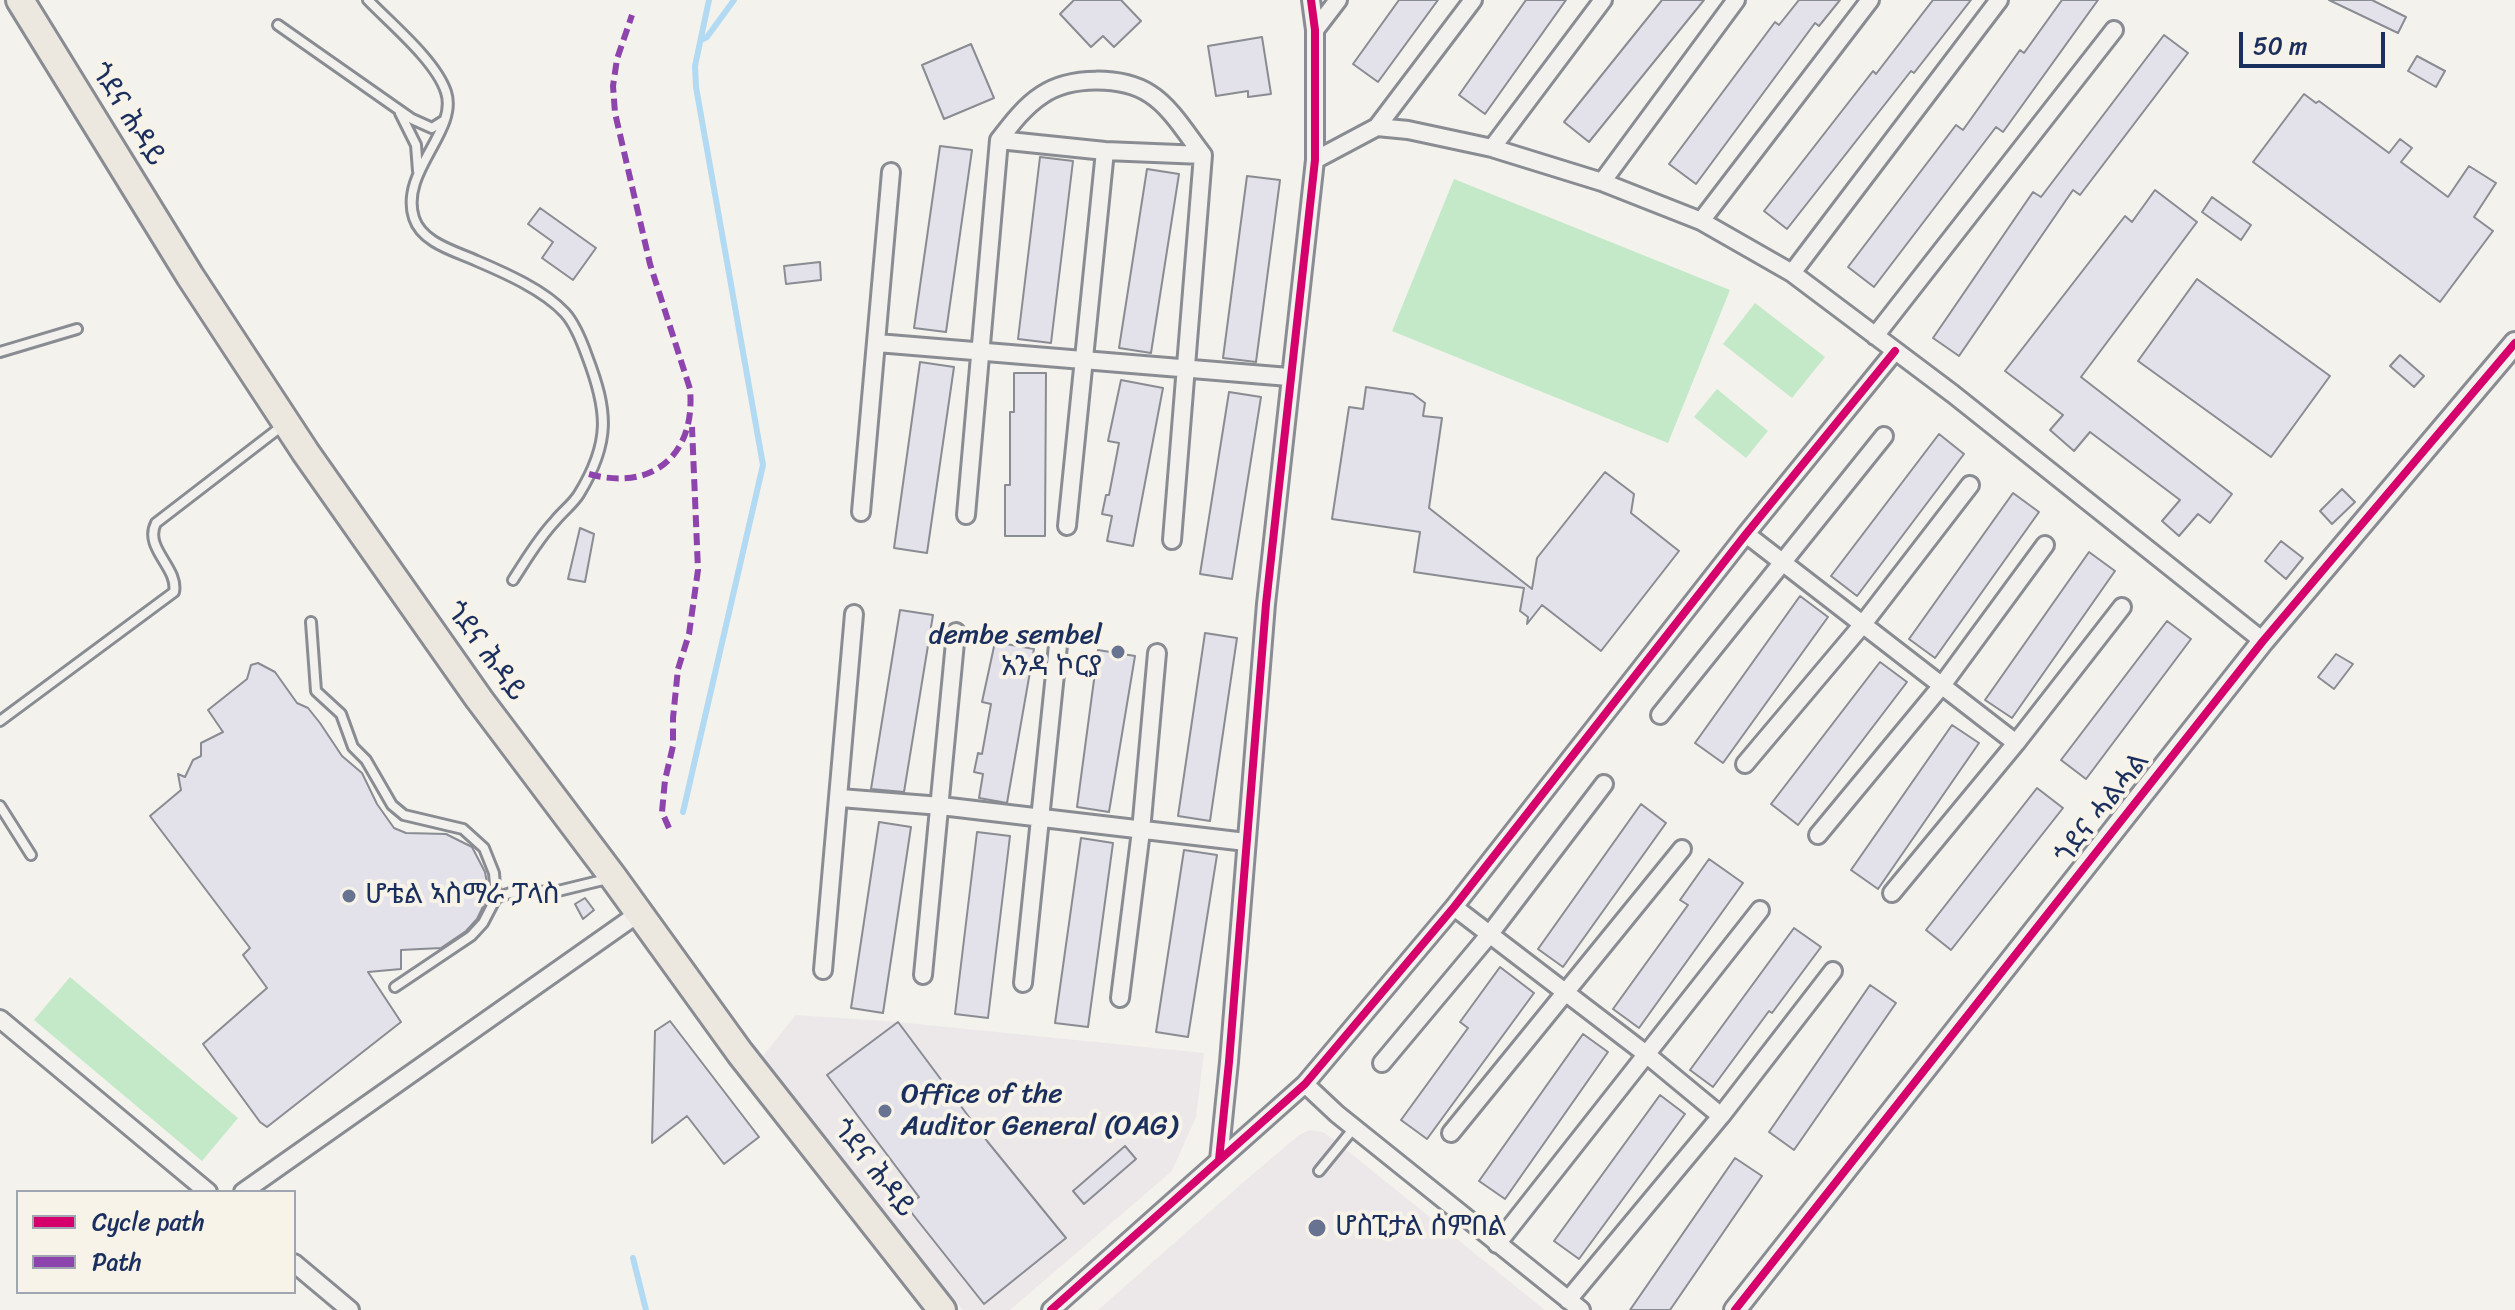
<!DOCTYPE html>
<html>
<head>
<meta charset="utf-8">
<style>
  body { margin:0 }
  #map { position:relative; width:2515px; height:1310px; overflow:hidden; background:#f4f2ec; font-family:Sriracha,sans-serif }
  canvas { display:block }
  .legend { position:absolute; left:16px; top:1190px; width:280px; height:104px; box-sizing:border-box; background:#f7f3e8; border:2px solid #9fa5b1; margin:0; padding:10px 14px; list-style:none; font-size:24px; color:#1b2f5e }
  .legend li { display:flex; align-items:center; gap:16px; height:40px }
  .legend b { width:40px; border:2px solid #9fa5b1 }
  .scale { position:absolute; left:2239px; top:32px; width:146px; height:36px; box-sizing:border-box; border:4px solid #1b2f5e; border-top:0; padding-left:10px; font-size:24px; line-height:28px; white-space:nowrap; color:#1b2f5e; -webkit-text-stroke:6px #f7f3e8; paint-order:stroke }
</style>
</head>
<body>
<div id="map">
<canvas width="2515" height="1310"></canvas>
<ul class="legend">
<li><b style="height:10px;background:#d6006c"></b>Cycle path</li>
<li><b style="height:10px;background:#8e44ad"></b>Path</li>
</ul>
<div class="scale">50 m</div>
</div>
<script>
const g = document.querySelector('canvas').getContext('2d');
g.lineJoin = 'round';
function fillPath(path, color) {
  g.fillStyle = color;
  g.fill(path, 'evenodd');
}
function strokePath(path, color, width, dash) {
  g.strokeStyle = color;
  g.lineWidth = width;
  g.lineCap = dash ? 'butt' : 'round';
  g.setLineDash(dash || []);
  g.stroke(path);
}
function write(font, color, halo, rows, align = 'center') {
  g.font = font + ' Sriracha,"Noto Sans Ethiopic",sans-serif';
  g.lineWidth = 8;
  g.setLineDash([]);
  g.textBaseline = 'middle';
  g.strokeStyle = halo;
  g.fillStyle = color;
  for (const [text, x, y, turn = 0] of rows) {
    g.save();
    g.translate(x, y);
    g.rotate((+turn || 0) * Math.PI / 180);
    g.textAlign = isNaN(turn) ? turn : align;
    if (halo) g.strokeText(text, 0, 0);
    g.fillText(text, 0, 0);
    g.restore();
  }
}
fillPath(new Path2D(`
  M 796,1015 L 898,1022 L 1204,1053 L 1196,1117 L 1172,1171 L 1010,1310 L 963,1310 L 757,1063 Z
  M 1310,1130 L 1323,1132 L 1333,1139 L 1545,1310 L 1098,1310 L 1247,1179 L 1299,1135 Z`), '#ece8ea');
fillPath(new Path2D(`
  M 1454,179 L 1730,290 L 1668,443 L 1392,331 Z
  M 1755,303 L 1825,357 L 1792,398 L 1723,344 Z
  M 1717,389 L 1768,431 L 1746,458 L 1694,417 Z
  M 70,977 L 238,1118 L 202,1161 L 34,1020 Z`), '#c4e9c9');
strokePath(new Path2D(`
  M 701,40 L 707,37 L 734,0
  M 683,812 L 763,465 L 696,87 L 695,66 L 709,0
  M 633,1258 L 646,1310`), '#b3daf3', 6);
const building = new Path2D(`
  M 1074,0 L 1121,0 L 1141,21 L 1114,47 L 1103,36 L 1091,47 L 1060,14 Z
  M 1399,0 L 1438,0 L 1378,82 L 1353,64 Z
  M 1526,0 L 1566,0 L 1485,114 L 1459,95 Z
  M 1662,0 L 1704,0 L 1589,142 L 1564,122 Z
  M 1799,0 L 1840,0 L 1819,26 L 1815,23 L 1696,184 L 1669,164 L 1775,22 L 1779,25 Z
  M 1933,0 L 1971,0 L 1914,73 L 1911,71 L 1787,229 L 1764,211 L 1873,71 L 1876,74 Z
  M 2062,0 L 2098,0 L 2003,132 L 1996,127 L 1874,287 L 1848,267 L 1956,125 L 1963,130 L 2020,50 L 2024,53 Z
  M 2329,0 L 2372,0 L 2406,17 L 2398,33 Z
  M 2164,35 L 2188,53 L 2080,195 L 2073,190 L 1959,356 L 1933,338 L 2033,192 L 2041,197 Z
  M 1262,37 L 1271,94 L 1248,97 L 1248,91 L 1216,96 L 1208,46 Z
  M 971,44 L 994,98 L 944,119 L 922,65 Z
  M 2417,56 L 2445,71 L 2436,87 L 2408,71 Z
  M 2304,94 L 2316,103 L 2319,101 L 2389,153 L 2400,139 L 2412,148 L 2401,162 L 2448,197 L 2469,166 L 2496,183 L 2474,217 L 2493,231 L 2440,302 L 2253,162 Z
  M 940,146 L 972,150 L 946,332 L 914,328 Z
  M 1040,157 L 1073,161 L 1051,343 L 1018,339 Z
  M 1147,169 L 1179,174 L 1151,353 L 1119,348 Z
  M 1247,176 L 1280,180 L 1256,362 L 1223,358 Z
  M 2155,190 L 2197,222 L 2081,377 L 2232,494 L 2210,523 L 2198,514 L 2179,536 L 2162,521 L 2180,500 L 2090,432 L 2074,451 L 2050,430 L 2063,415 L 2005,371 L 2125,216 L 2132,222 Z
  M 2212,197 L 2251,225 L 2241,240 L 2202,212 Z
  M 540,208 L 596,248 L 573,280 L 542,258 L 553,242 L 528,224 Z
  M 820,262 L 821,280 L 786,284 L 784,266 Z
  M 2197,279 L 2330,376 L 2271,457 L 2138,361 Z
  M 2400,355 L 2424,376 L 2414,387 L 2390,366 Z
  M 920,362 L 954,367 L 927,553 L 894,548 Z
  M 1014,373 L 1046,373 L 1045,536 L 1005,536 L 1005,485 L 1010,485 L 1010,412 L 1014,412 Z
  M 1121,380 L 1163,388 L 1133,546 L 1107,541 L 1112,516 L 1102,514 L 1106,495 L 1109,495 L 1119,443 L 1108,441 Z
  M 1366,387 L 1413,394 L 1425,403 L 1423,416 L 1442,418 L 1429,508 L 1532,589 L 1537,558 L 1605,472 L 1634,494 L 1631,513 L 1679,551 L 1601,651 L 1542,605 L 1527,624 L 1528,617 L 1520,611 L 1524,588 L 1414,572 L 1420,532 L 1332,519 L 1349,407 L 1363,409 Z
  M 1229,392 L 1261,397 L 1232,579 L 1200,574 Z
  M 1939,434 L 1964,454 L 1857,596 L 1831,576 Z
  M 2342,489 L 2355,502 L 2332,524 L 2320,511 Z
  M 2013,493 L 2039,512 L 1935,658 L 1909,639 Z
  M 580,528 L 594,534 L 585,582 L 568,579 Z
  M 2281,541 L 2303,558 L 2286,579 L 2265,561 Z
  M 2089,552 L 2115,571 L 2012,718 L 1985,700 Z
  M 1800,596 L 1828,617 L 1723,763 L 1695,743 Z
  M 900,610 L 933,615 L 904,792 L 871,789 Z
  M 2167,621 L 2191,639 L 2086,779 L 2061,760 Z
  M 1205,633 L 1237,638 L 1210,821 L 1178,816 Z
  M 995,642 L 1034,649 L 1007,803 L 979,798 L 983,774 L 974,772 L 978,753 L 982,754 L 991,704 L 982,702 Z
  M 1098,650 L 1135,656 L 1109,812 L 1077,807 Z
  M 2336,654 L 2353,664 L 2334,689 L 2318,677 Z
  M 1880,662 L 1907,682 L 1798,825 L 1771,804 Z
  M 258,663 L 275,672 L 297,703 L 308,708 L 320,723 L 342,756 L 362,773 L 377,804 L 394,828 L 406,833 L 446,834 L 472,847 L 485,872 L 489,894 L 477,919 L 466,931 L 441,948 L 401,950 L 401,969 L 368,972 L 401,1022 L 267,1127 L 260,1122 L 203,1044 L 267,988 L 243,955 L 250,948 L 150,816 L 181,790 L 178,774 L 185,777 L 193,760 L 201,756 L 201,743 L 223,732 L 208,710 L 247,679 L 251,665 Z
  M 1952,725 L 1979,743 L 1878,889 L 1851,870 Z
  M 2037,788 L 2063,808 L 1951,950 L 1926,930 Z
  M 1641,804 L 1666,823 L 1563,967 L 1538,949 Z
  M 879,822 L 911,827 L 883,1013 L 851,1008 Z
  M 977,832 L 1010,836 L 988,1018 L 955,1014 Z
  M 1081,838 L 1113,843 L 1088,1027 L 1055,1023 Z
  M 1184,850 L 1217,855 L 1188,1037 L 1156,1032 Z
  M 1709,859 L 1743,883 L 1639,1028 L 1613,1009 L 1688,905 L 1680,900 Z
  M 585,898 L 594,910 L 583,919 L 575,904 Z
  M 1794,928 L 1821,947 L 1772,1013 L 1769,1011 L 1713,1087 L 1690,1070 Z
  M 1500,967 L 1534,993 L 1427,1139 L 1401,1120 L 1468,1028 L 1460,1022 Z
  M 1870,985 L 1896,1003 L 1794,1150 L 1769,1132 Z
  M 670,1021 L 759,1137 L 724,1164 L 687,1116 L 652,1143 L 655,1031 Z
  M 898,1022 L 987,1141 L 1066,1238 L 984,1304 L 907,1207 L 919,1197 L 827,1075 Z
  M 1583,1034 L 1608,1052 L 1505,1199 L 1479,1181 Z
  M 1660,1095 L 1685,1114 L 1579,1259 L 1554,1241 Z
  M 1125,1146 L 1136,1159 L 1084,1204 L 1073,1191 Z
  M 1735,1158 L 1762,1176 L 1670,1310 L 1630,1310 Z`);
fillPath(building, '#e3e1e9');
strokePath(building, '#898c92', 2);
const service = new Path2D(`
  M 368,0 C 391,24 436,61 446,92 C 459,131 399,172 414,218 C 422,243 455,251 477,261 C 505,273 544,290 565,313 C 575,324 582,342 587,356 C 608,411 611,442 579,494 C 573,504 562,512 555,521 C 538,539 526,560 513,580
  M 278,25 L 412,119 L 432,128 L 443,121
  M 400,113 L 416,145 L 418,171
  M 0,352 L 77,329
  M 311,622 L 316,691 L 341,714 L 353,747 L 366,760 L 392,805 L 404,815 L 463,829 L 484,848 L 494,873 L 496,898
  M 0,721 L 174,592 C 179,568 143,548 156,523 L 282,426
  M 0,806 L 31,855
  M 395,987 L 471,936 L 483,923 L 496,898 L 510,893 L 558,891 L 607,879
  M 1319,1171 L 1354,1128`);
const minor = new Path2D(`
  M 1315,30 L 1338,0
  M 1377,127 L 1473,0
  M 999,140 L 1105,151 L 1203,155
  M 1492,148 L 1603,0
  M 1315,160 L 1377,127 L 1408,130 L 1492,148 L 1602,182 L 1701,221 L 1792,273 L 1953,394 L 2263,641
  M 1602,182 L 1736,0
  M 1701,221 L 1870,0
  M 1792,273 L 1999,0
  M 1875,336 L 2114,30
  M 877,343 L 1289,377
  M 861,512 L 891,172
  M 966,515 L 999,140 C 1012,123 1025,106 1042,95 C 1070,76 1122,76 1150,94 C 1171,107 1188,136 1203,155 L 1172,540
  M 1067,526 L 1105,151
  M 1746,534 L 2016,743
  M 1660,715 L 1884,436
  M 1745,764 L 1863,624 L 1970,485
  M 840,798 L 941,806 L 1246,842
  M 1818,835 L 1943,684 L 2045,545
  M 1892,893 L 2016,743 L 2122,607
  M 1454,907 L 1646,1054 L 1721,1116
  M 823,970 L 854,614
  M 923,975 L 956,632
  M 1023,983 L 1058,645
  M 1120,998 L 1141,831 L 1157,653
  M 0,1019 L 208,1192
  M 1382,1063 L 1489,935 L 1604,784
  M 1305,1084 L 1337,1114 L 1581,1310
  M 1451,1133 L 1682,849
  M 1219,1160 L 1229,1062 L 1266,604 L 1315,160 L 1315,30 L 1311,0
  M 243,1192 L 639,913
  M 1497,1244 L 1760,910
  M 294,1263 L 350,1310
  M 1568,1300 L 1721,1116 L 1833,971
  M 1051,1310 L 1305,1084 L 1454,907 L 1746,534 L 1895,351`);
const tertiary = new Path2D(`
  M 1735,1310 L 2263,641 L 2515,343`);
const primary = new Path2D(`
  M 20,0 L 190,276 L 306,453 L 479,699 L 613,877 L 740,1053 L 942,1310`);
strokePath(service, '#898c92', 14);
strokePath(minor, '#898c92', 22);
strokePath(tertiary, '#898c92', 26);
strokePath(primary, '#898c92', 32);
strokePath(service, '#f2f1ed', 8);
strokePath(minor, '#f2f1ed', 16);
strokePath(tertiary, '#f2f1ed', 20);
strokePath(primary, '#ede8df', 26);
strokePath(new Path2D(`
  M 589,474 C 653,492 696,454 690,389 L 650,264 L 615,113 L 613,86 L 617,59 L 632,15
  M 669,828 L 662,812 L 665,780 L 673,746 L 673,718 L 678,669 L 689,634 L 698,570 L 692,427`), '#8e44ad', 6, [12, 6]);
strokePath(new Path2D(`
  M 1219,1160 L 1229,1062 L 1266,604 L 1315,160 L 1315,30 L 1311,0
  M 1051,1310 L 1305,1084 L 1454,907 L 1746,534 L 1895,351
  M 1735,1310 L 2263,641 L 2515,343`), '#d6006c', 8);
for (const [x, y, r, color] of [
  [1118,652,8,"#677390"],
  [349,896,8,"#677390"],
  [885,1111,8,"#677390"],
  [1317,1228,10,"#677390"]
]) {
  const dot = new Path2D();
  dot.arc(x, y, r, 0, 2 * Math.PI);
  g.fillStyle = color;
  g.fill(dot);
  strokePath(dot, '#f7f3e8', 3);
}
write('28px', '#1b2f5e', '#f7f3e8', [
  ["ጎደና ሕዳይ",127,115,58],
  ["ጎደና ሕዳይ",485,652,54],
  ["ጎደና ሓልሓል",2103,809,-52],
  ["ጎደና ሕዳይ",873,1169,52]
]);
write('28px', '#1b2f5e', '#f7f3e8', [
  ["dembe sembel",1102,636,"right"],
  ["አንዳ ኮርያ",1102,668,"right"],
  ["ሆቴል ኣስማራ ፓላስ",365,896],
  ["Office of the",901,1095],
  ["Auditor General (OAG)",901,1127],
  ["ሆስፒታል ሰምበል",1335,1228]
], 'left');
</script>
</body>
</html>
